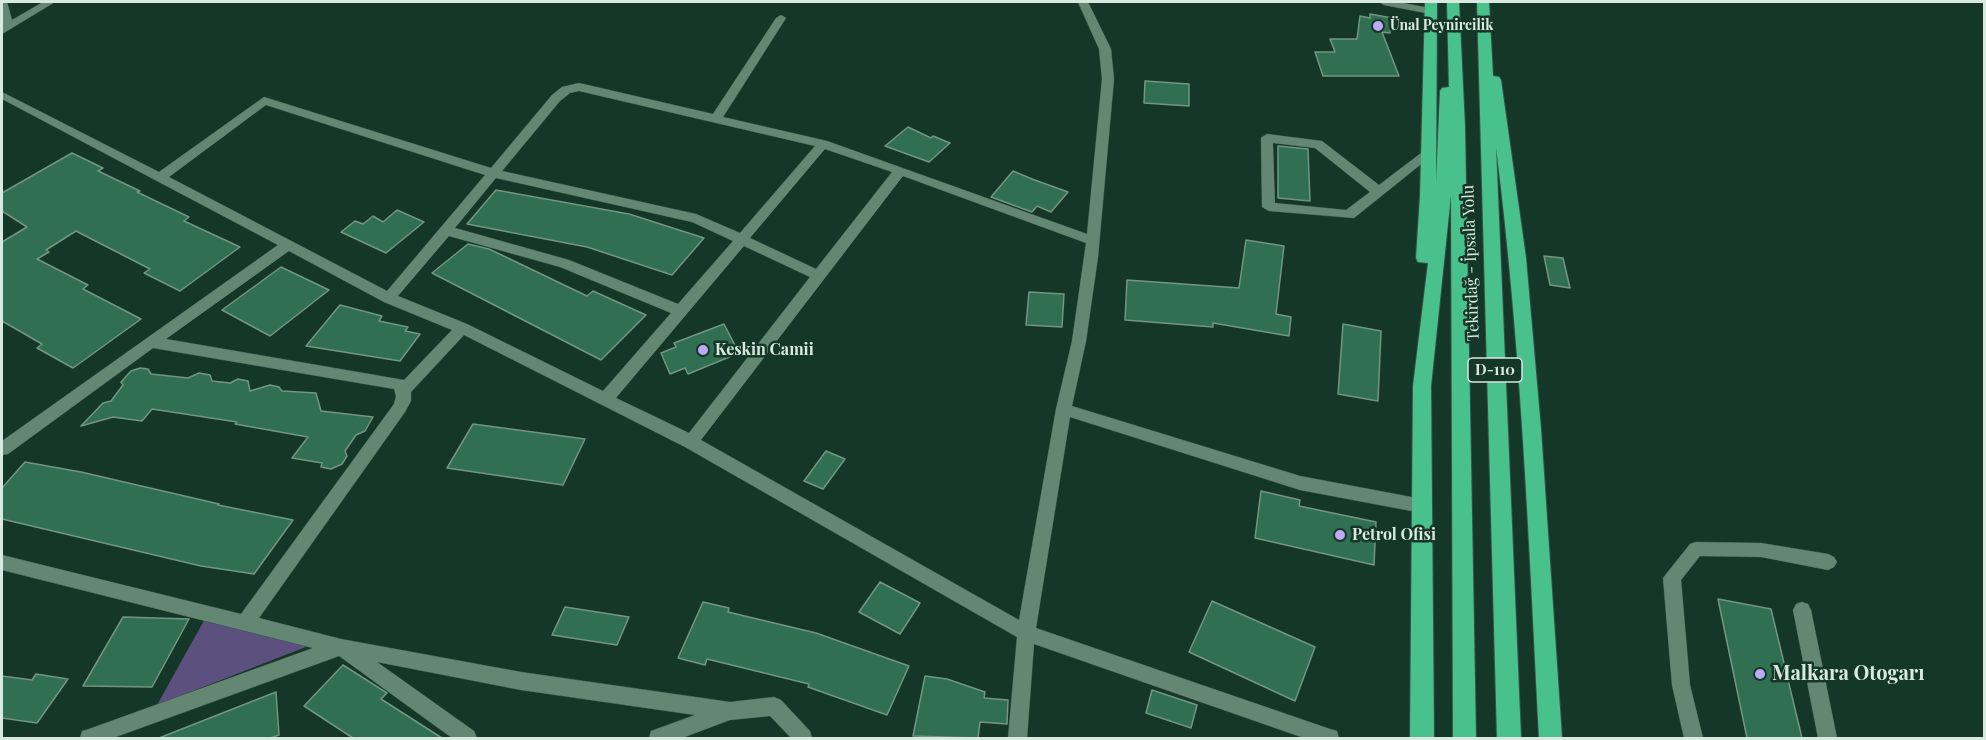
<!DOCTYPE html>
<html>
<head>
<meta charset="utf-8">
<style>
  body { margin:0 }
  #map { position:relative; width:1986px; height:740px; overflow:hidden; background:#153727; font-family:"Playfair Display",serif }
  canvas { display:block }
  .frame { position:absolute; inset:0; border:3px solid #d8eae0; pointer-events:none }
</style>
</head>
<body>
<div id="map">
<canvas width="1986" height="740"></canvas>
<div class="frame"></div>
</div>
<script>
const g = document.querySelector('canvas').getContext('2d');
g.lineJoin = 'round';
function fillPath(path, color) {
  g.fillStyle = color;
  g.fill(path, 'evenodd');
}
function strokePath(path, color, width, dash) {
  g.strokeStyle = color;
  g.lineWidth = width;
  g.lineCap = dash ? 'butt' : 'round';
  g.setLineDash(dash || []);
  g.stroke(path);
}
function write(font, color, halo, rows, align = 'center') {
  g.font = font + ' "Playfair Display",serif';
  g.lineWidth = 5;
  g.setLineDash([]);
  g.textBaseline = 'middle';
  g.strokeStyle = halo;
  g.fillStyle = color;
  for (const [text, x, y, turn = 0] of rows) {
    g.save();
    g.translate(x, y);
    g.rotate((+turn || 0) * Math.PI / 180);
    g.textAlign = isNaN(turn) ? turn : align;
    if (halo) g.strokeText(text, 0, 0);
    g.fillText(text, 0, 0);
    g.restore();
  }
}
fillPath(new Path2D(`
  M 206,617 L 311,645 L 157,705 Z`), '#5c507e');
const building = new Path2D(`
  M 1370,14 L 1392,18 L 1390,33 L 1382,32 L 1399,76 L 1323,76 L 1315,52 L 1335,52 L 1330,39 L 1357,39 L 1360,16 L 1370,18 Z
  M 1145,81 L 1189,84 L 1189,106 L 1144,103 Z
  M 908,127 L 931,138 L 933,136 L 950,143 L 929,162 L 885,146 Z
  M 1278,146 L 1308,149 L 1310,201 L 1278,198 Z
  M 72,153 L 103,168 L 98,171 L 140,191 L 137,192 L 189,217 L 184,221 L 240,247 L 180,291 L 144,273 L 150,269 L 76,231 L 46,250 L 49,252 L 37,259 L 88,285 L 83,289 L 141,319 L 73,368 L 37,348 L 42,344 L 2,321 L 2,242 L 27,227 L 2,211 L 2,193 Z
  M 1013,171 L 1032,179 L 1068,192 L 1051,212 L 1037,206 L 1032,212 L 991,197 Z
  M 496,190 L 629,214 L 704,238 L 672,275 L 587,247 L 467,224 Z
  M 397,210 L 424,222 L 386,253 L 341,232 L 355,221 L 363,224 L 373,216 L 383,222 Z
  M 1246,240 L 1284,246 L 1276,314 L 1291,317 L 1289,336 L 1213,323 L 1213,327 L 1125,320 L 1127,280 L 1239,288 Z
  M 468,244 L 489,249 L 587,296 L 593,291 L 646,315 L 601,360 L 432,273 Z
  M 1544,256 L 1563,258 L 1570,288 L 1550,285 Z
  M 281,267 L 329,290 L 270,336 L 222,310 Z
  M 1029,292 L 1064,294 L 1062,327 L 1026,325 Z
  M 340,305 L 382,316 L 379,321 L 408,327 L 405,331 L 420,334 L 400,361 L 306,346 Z
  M 724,324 L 739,353 L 688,374 L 685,368 L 670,374 L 661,353 L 676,347 L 674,343 Z
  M 1343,324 L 1381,331 L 1378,401 L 1338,394 Z
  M 140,368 L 148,369 L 151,374 L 188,378 L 199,373 L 210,375 L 212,381 L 230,383 L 238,379 L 248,381 L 250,391 L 270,385 L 279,387 L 282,391 L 316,393 L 321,411 L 373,417 L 365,431 L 356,435 L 345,451 L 347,456 L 342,464 L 331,469 L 321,467 L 322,463 L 292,458 L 308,437 L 235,424 L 237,422 L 152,409 L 142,421 L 113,417 L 81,426 L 103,403 L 111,401 L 123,385 L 121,382 L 131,371 Z
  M 473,424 L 585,439 L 563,485 L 447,468 Z
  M 826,451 L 845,459 L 823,489 L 804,481 Z
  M 25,462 L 81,472 L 219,504 L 218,505 L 293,520 L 254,574 L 201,566 L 2,519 L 2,488 Z
  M 1261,491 L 1300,500 L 1299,506 L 1376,522 L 1374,565 L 1255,538 Z
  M 880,582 L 920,603 L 900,634 L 859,612 Z
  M 1718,599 L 1771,609 L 1802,738 L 1747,738 Z
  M 1212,601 L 1315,647 L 1295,701 L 1189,652 Z
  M 703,602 L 729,608 L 728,612 L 816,633 L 909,666 L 887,715 L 808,687 L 809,684 L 707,659 L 705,665 L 678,658 Z
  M 565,607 L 629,617 L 617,645 L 552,635 Z
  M 123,617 L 189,619 L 152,687 L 83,686 Z
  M 343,665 L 387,693 L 381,699 L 442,738 L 353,738 L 304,706 Z
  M 36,674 L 68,679 L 37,723 L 2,718 L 2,676 L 32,680 Z
  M 925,676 L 947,679 L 985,692 L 984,698 L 1008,700 L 1007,724 L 980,722 L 978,738 L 913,736 Z
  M 1152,690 L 1197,705 L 1191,728 L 1146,713 Z
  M 276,692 L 279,735 L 270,738 L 159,738 Z`);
fillPath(building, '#316f52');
strokePath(building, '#729683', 1.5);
const minor = new Path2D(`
  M 2,2 L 7,2 L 12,20 L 43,2 L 55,2 L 2,34 Z
  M 1078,2 L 1088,2 L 1111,49 L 1114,79 L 1098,257 L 1086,341 L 1072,406 L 1300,476 L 1422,499 L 1428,501 L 1430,506 L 1428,511 L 1422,513 L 1300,490 L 1070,417 L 1036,628 L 1330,729 L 1337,731 L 1339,738 L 1304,738 L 1034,644 L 1027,738 L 1008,738 L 1017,637 L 685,447 L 464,335 L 411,392 L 411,401 L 405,412 L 259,618 L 341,639 L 521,672 L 730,702 L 774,697 L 781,700 L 810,731 L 812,738 L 791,738 L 770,716 L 730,720 L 682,738 L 649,738 L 651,731 L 695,715 L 521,690 L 377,662 L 474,731 L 477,738 L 452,738 L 339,656 L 113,738 L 80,738 L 82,731 L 89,729 L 313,648 L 2,570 L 2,555 L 241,614 L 394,404 L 396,396 L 394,389 L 153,348 L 8,454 L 2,455 L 2,441 L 278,245 L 2,99 L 2,92 L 159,172 L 264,97 L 491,168 L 552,95 L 562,87 L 579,83 L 713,114 L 776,18 L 781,15 L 786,18 L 723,117 L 827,141 L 1087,234 L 1102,79 L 1099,49 ZM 579,91 L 815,146 L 740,233 L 696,214 L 502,171 L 560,101 L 570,93 ZM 266,105 L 485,175 L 387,291 L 169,177 ZM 825,149 L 892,172 L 816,269 L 750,238 ZM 903,176 L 1086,243 L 1072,341 L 1056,409 L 1019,620 L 701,440 ZM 496,178 L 692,222 L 733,241 L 678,304 L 569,260 L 455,228 ZM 449,236 L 560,267 L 671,313 L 603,391 L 467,324 L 398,296 ZM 744,246 L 810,277 L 689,433 L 616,398 ZM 289,251 L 384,302 L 452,330 L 404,380 L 166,339 Z
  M 1379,2 L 1398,2 L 1435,9 L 1436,11 L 1431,14 L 1384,5 Z
  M 1267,134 L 1322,141 L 1379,185 L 1425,150 L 1429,149 L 1435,153 L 1354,218 L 1269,211 L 1262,207 L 1261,138 ZM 1273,143 L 1315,148 L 1370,192 L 1346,210 L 1275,203 Z
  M 1696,542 L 1761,543 L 1828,554 L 1834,557 L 1837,562 L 1834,567 L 1828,570 L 1761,557 L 1700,556 L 1681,580 L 1690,685 L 1703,738 L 1684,738 L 1672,685 L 1663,578 L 1690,544 Z
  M 1802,602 L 1808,604 L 1811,610 L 1837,738 L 1818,738 L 1793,610 L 1796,604 Z`);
const highway = new Path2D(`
  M 1425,2 L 1437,2 L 1436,183 L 1440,91 L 1442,88 L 1449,87 L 1447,2 L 1459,2 L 1465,127 L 1476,738 L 1453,738 L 1451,195 L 1431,386 L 1434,738 L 1410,738 L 1413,386 L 1428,263 L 1418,262 L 1416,258 L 1420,196 Z
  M 1477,2 L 1489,2 L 1493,76 L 1499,77 L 1501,80 L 1526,258 L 1541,429 L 1562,738 L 1539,738 C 1529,541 1521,343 1496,147 L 1521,738 L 1497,738 Z`);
strokePath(minor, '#385346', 1);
strokePath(highway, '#385346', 2);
fillPath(minor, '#648774');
fillPath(highway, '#49c18c');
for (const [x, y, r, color] of [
  [1378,26,6,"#bda9f5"],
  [703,350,6,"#bda9f5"],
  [1340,535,6,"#bda9f5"],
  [1760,674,6,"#bda9f5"]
]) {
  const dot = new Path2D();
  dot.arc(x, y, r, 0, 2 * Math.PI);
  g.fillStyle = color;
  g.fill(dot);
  strokePath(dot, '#153727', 2);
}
write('bold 14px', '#d8eae0', '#153727', [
  ["Ünal Peynircilik",1390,26]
], 'left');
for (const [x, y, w] of [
  [1495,370,54]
]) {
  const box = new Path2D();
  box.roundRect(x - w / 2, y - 12, w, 24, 4.5);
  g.fillStyle = '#153727';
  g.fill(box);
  strokePath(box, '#d8eae0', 1.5);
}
write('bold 15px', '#d8eae0', null, [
  ["D-110",1495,370]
]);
write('16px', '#d8eae0', '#153727', [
  ["Tekirdağ - İpsala Yolu",1471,263,-92]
]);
write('bold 16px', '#d8eae0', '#153727', [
  ["Keskin Camii",715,350],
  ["Petrol Ofisi",1352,535]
], 'left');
write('bold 20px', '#d8eae0', '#153727', [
  ["Malkara Otogarı",1772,674]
], 'left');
</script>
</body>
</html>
